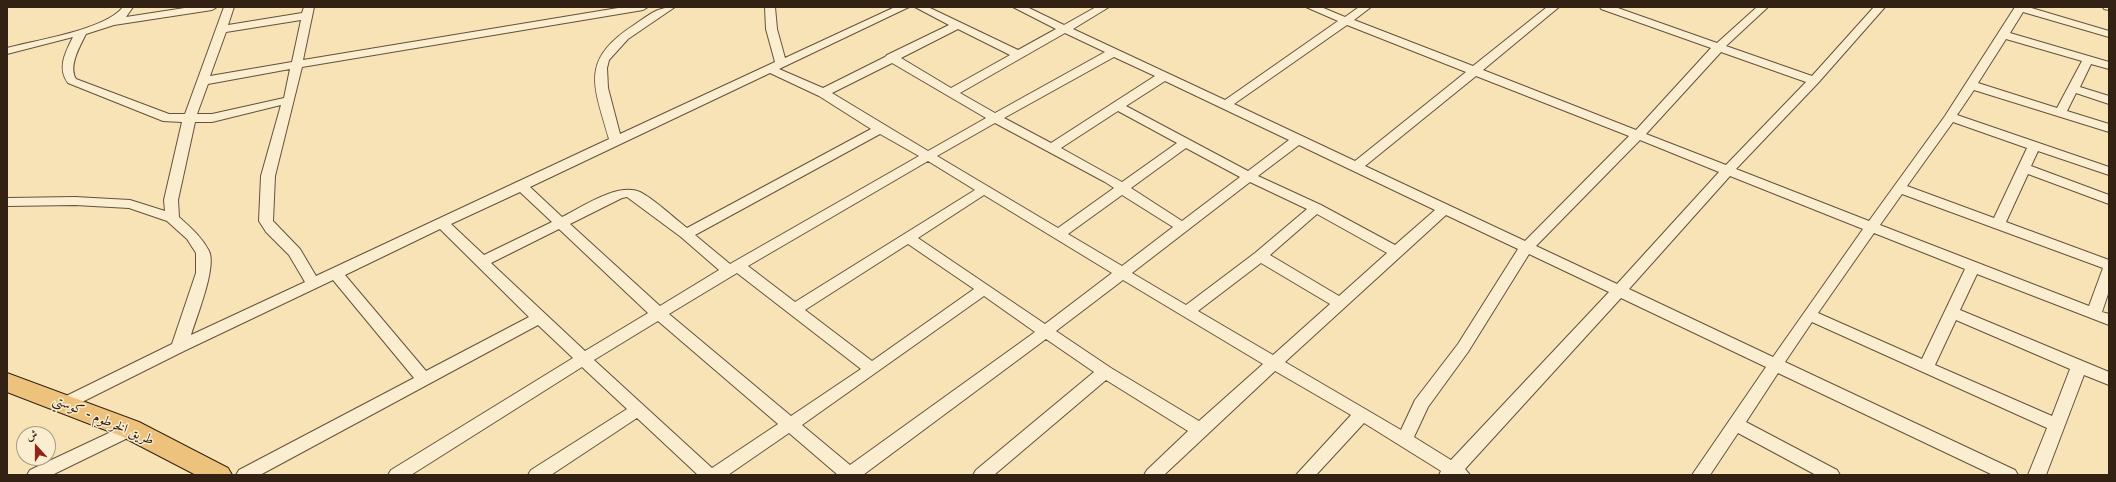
<!DOCTYPE html>
<html>
<head>
<meta charset="utf-8">
<style>
  body { margin:0 }
  #map { position:relative; width:2116px; height:482px; overflow:hidden; background:#f8e3b7; font-family:"IM FELL DW Pica",Amiri,serif }
  canvas { display:block }
  .frame { position:absolute; inset:0; border:8px solid #332213; pointer-events:none }
  .north { position:absolute; left:16px; top:426px; width:40px; height:40px; box-sizing:border-box; background:#faedd0; border:1px solid #aa9c84; border-radius:50%; rotate:339deg; font-size:11px; font-weight:700; line-height:16px; text-align:center; color:#332213 }
  .north::after { content:''; display:block; margin:auto; width:14px; height:18px; background:#8f2418; clip-path:polygon(50% 0,100% 100%,50% 72%,0 100%) }
</style>
</head>
<body>
<div id="map">
<canvas width="2116" height="482"></canvas>
<div class="frame"></div>
<div class="north">ش</div>
</div>
<script>
const g = document.querySelector('canvas').getContext('2d');
g.lineJoin = 'round';
function strokePath(path, color, width, dash) {
  g.strokeStyle = color;
  g.lineWidth = width;
  g.lineCap = dash ? 'butt' : 'round';
  g.setLineDash(dash || []);
  g.stroke(path);
}
function fillPath(path, color) {
  g.fillStyle = color;
  g.fill(path, 'evenodd');
}
function write(font, color, halo, rows, align = 'center') {
  g.font = font + ' "IM FELL DW Pica",Amiri,serif';
  g.lineWidth = 3;
  g.setLineDash([]);
  g.textBaseline = 'middle';
  g.strokeStyle = halo;
  g.fillStyle = color;
  for (const [text, x, y, turn = 0] of rows) {
    g.save();
    g.translate(x, y);
    g.rotate((+turn || 0) * Math.PI / 180);
    g.textAlign = isNaN(turn) ? turn : align;
    if (halo) g.strokeText(text, 0, 0);
    g.fillText(text, 0, 0);
    g.restore();
  }
}
const minor = new Path2D(`
  M 123,7 L 133,7 L 126,17 L 191,7 L 217,7 L 212,10 L 114,25 L 86,34 C 80,46 68,66 76,79 L 169,114 L 185,114 L 224,7 L 234,7 L 228,25 L 302,13 L 304,7 L 314,7 L 303,60 L 624,7 L 648,7 L 643,10 L 302,67 L 275,176 L 273,221 L 300,249 L 316,276 L 609,139 C 594,85 579,61 634,25 C 649,15 657,7 675,7 L 628,39 L 609,60 L 607,68 L 608,88 L 620,134 L 775,62 L 766,29 L 765,7 L 775,7 L 777,29 L 785,58 L 895,7 L 909,7 L 779,69 L 823,88 L 885,57 L 887,55 L 949,25 L 915,7 L 928,7 L 1018,50 L 1056,29 L 1013,7 L 1027,7 L 1064,25 L 1096,7 L 1109,7 L 1073,29 L 1225,100 L 1338,21 L 1306,7 L 1321,7 L 1345,17 L 1359,7 L 1371,7 L 1354,20 L 1473,66 L 1547,7 L 1559,7 L 1483,70 L 1636,130 L 1711,48 L 1601,9 L 1600,7 L 1615,7 L 1717,43 L 1757,7 L 1768,7 L 1726,46 L 1812,76 L 1874,7 L 1885,7 L 1818,83 L 1736,169 L 1869,221 L 1945,116 L 2015,7 L 2028,7 L 2109,31 L 2109,37 L 2023,12 L 2010,33 L 2109,62 L 2109,69 L 2091,64 L 2080,87 L 2109,96 L 2109,104 L 2076,93 L 2067,111 L 2109,124 L 2109,132 L 1974,90 L 1957,115 L 2109,167 L 2109,175 L 2038,151 L 2031,166 L 2109,195 L 2109,204 L 2028,174 L 2006,222 L 2109,260 L 2109,291 L 2102,312 L 2109,314 L 2109,325 L 1977,274 L 1960,310 L 2109,372 L 2109,385 L 2084,375 L 2046,475 L 2028,475 L 2047,428 L 1812,322 L 1785,362 L 2015,470 L 2018,475 L 1993,475 L 1778,373 L 1746,422 L 1837,470 L 1840,475 L 1816,475 L 1738,433 L 1710,475 L 1692,475 L 1766,367 L 1621,298 L 1465,469 L 1470,475 L 1439,475 L 1441,471 L 1364,423 L 1316,475 L 1296,475 L 1351,415 L 1275,371 L 1164,475 L 1144,475 L 1147,470 L 1188,431 L 1106,380 L 994,475 L 973,475 L 976,470 L 1094,372 L 1046,339 L 863,475 L 838,475 L 789,433 L 728,475 L 698,475 L 637,418 L 551,475 L 528,475 L 531,470 L 627,409 L 582,367 L 411,475 L 388,475 L 391,470 L 573,358 L 538,325 L 260,475 L 236,475 L 239,470 L 414,378 L 333,280 L 184,351 L 70,408 L 64,410 L 58,408 L 56,404 L 58,400 L 172,344 L 196,273 L 196,253 L 187,239 L 167,221 L 129,208 L 75,205 L 7,206 L 7,198 L 75,197 L 130,200 L 165,211 L 164,200 L 182,122 L 163,121 L 68,83 C 57,68 65,53 73,37 L 7,54 L 7,48 C 36,40 105,30 123,7 ZM 301,20 L 292,62 L 210,76 L 226,32 ZM 1347,25 L 1466,72 L 1355,161 L 1234,104 ZM 958,29 L 1010,55 L 951,88 L 901,58 ZM 1065,33 L 1105,52 L 995,113 L 960,93 ZM 2006,39 L 2082,61 L 2057,108 L 1978,83 ZM 1721,52 L 1806,82 L 1726,165 L 1646,134 ZM 1114,57 L 1155,76 L 1051,143 L 1004,118 ZM 892,63 L 986,118 L 928,151 L 832,93 ZM 290,69 L 284,98 L 212,114 L 197,114 L 208,84 ZM 770,73 L 819,96 L 871,129 L 687,228 C 674,218 654,199 640,192 C 618,182 582,207 562,217 L 530,187 ZM 1476,76 L 1629,136 L 1525,241 L 1365,166 ZM 1165,81 L 1289,140 L 1248,171 L 1126,106 ZM 281,105 L 261,176 L 259,221 L 266,232 L 289,255 L 305,282 L 191,335 C 196,318 217,267 209,251 C 202,237 190,227 179,217 L 178,200 L 195,122 L 212,122 ZM 1118,111 L 1177,143 L 1122,182 L 1061,148 ZM 1953,122 L 2027,148 L 1994,218 L 1907,186 ZM 995,123 L 1105,182 L 1114,188 L 1058,228 L 937,156 ZM 880,134 L 919,156 L 730,264 L 695,235 ZM 1640,140 L 1719,172 L 1617,284 L 1536,246 ZM 1299,145 L 1435,210 L 1395,245 L 1321,205 L 1258,176 ZM 1186,148 L 1240,177 L 1182,221 L 1131,188 ZM 928,161 L 975,190 L 795,302 L 748,266 ZM 1730,176 L 1863,229 L 1773,357 L 1629,289 ZM 1250,182 L 1307,209 L 1255,253 L 1186,305 L 1132,273 ZM 520,192 L 552,222 L 484,255 L 451,224 ZM 1902,194 L 2103,268 L 2089,306 L 1880,225 ZM 984,195 L 1112,273 L 1045,324 L 918,238 ZM 1122,195 L 1173,227 L 1122,266 L 1068,234 ZM 627,197 L 681,237 L 719,270 L 660,306 L 570,224 L 622,198 ZM 1317,214 L 1387,253 L 1339,296 L 1270,255 ZM 1446,215 L 1518,249 L 1458,344 L 1415,400 L 1401,430 L 1285,362 ZM 440,229 L 529,317 L 426,371 L 345,275 ZM 559,229 L 648,313 L 585,351 L 491,263 ZM 1874,233 L 1965,269 L 1922,359 L 1818,313 ZM 908,244 L 974,289 L 872,361 L 805,310 ZM 1529,254 L 1609,292 L 1451,460 L 1414,437 L 1428,407 L 1468,352 ZM 1261,263 L 1330,304 L 1273,355 L 1198,311 ZM 737,273 L 861,369 L 791,416 L 669,314 ZM 1123,280 L 1263,364 L 1199,421 L 1111,368 L 1056,331 ZM 984,296 L 1035,332 L 850,465 L 802,425 ZM 1956,320 L 2070,369 L 2052,416 L 1935,365 ZM 658,321 L 778,424 L 712,468 L 594,360 Z
  M 2103,7 L 2109,7 L 2109,10 L 2104,9 Z
  M 130,423 L 136,424 L 138,429 L 136,434 L 52,475 L 27,475 L 30,470 Z`);
const highway = new Path2D(`
  M 7,373 L 139,422 L 228,468 L 232,475 L 196,475 L 121,436 L 7,392 Z`);
strokePath(minor, '#64523c', 2);
strokePath(highway, '#332213', 2);
fillPath(minor, '#faedd0');
fillPath(highway, '#ecc27c');
write('14px', '#332213', '#faedd0', [
  ["طريق الخرطوم - كوستي",103,421,23]
]);
</script>
</body>
</html>
